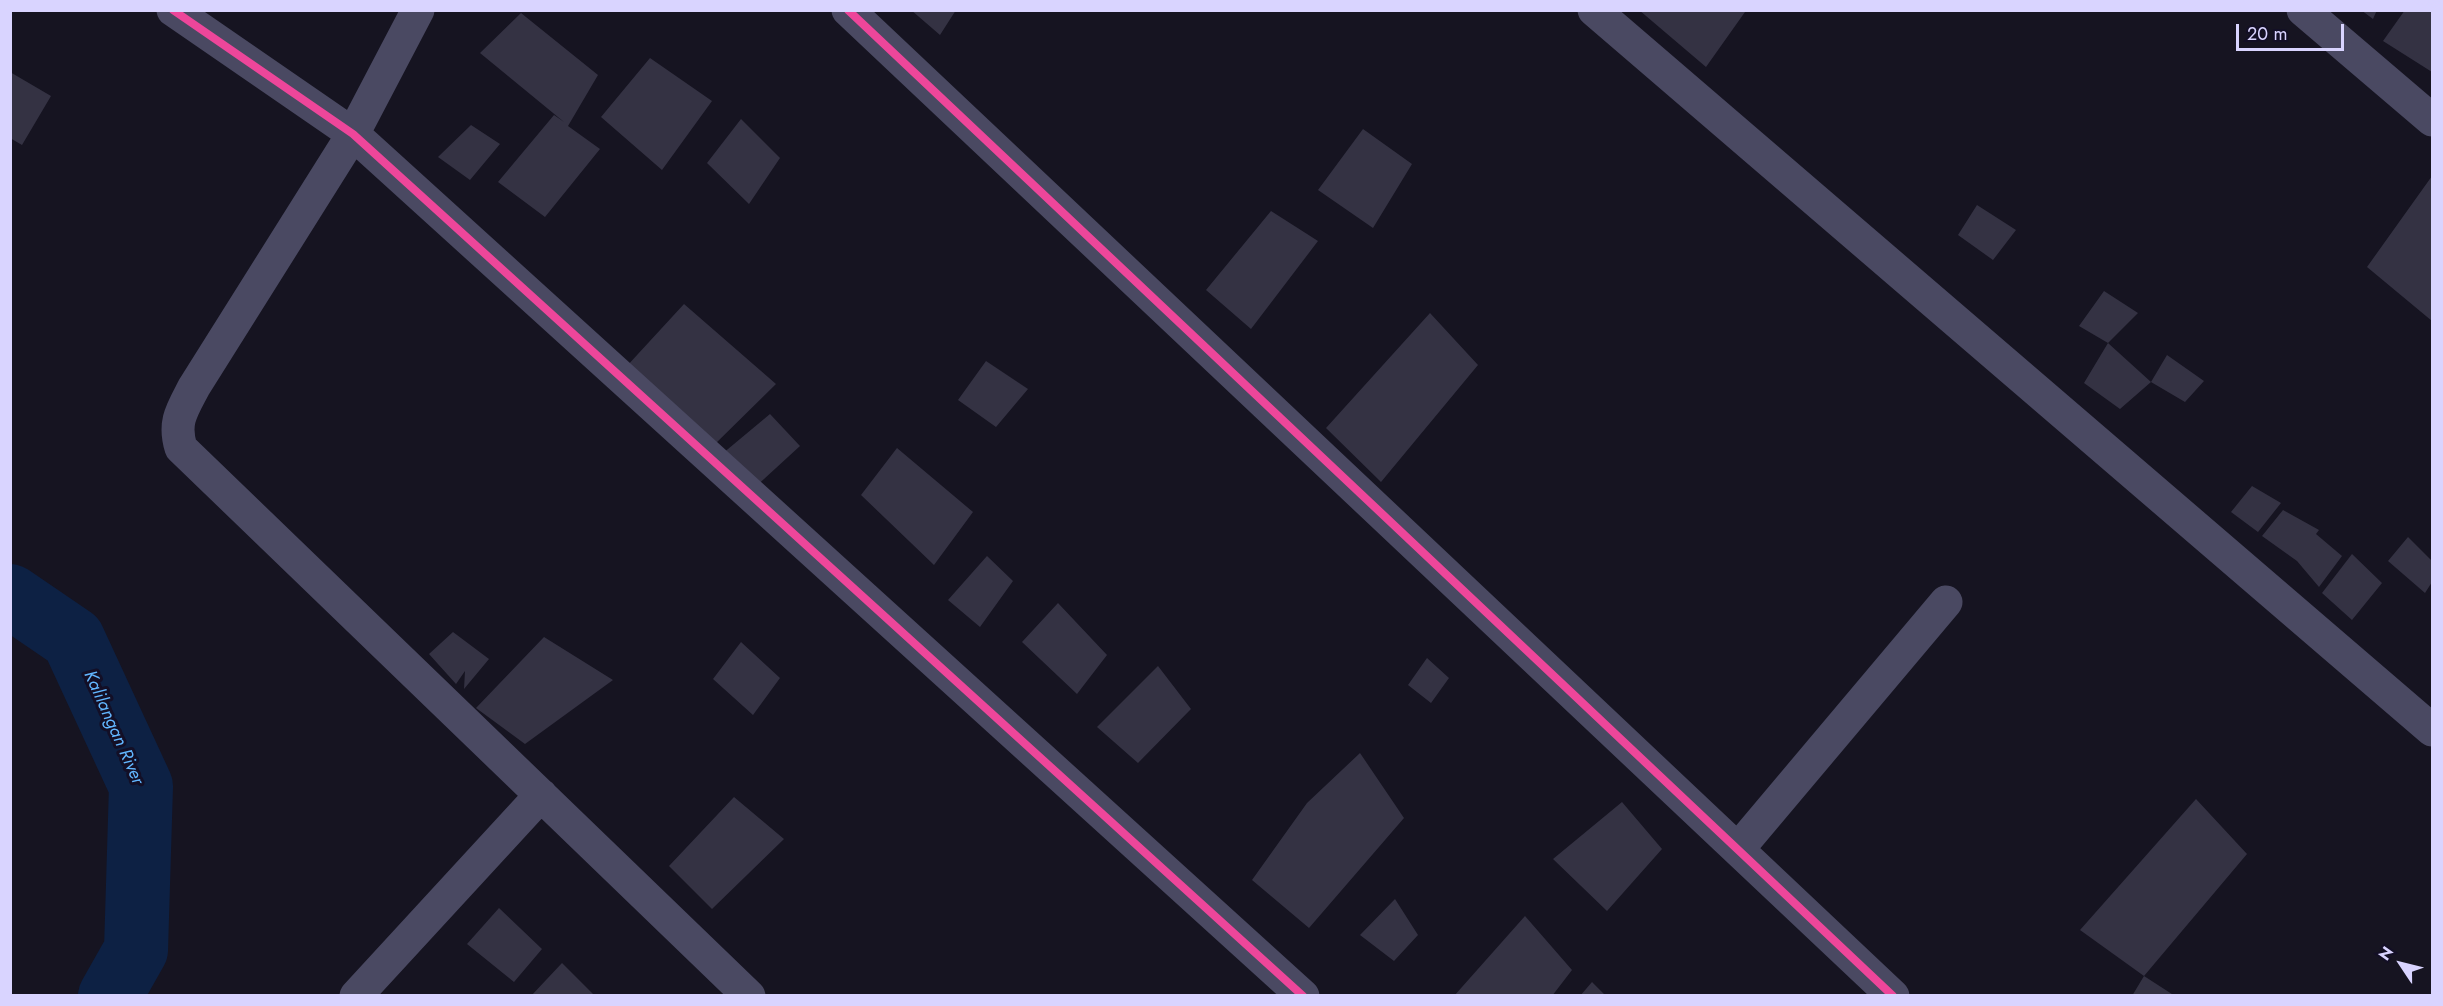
<!DOCTYPE html>
<html>
<head>
<meta charset="utf-8">
<style>
  body { margin:0 }
  #map { position:relative; width:2443px; height:1006px; overflow:hidden; background:#161421; font-family:Jost,sans-serif }
  canvas { display:block }
  .frame { position:absolute; inset:0; border:12px solid #d9d4ff; pointer-events:none }
  .north { position:absolute; left:2371px; top:934px; width:60px; height:60px; -webkit-text-stroke:4px #130f26; paint-order:stroke; rotate:305deg; font-size:16px; font-weight:700; line-height:24px; text-align:center; color:#d9d4ff }
  .north::after { content:''; display:block; margin:auto; width:21px; height:27px; background:#d9d4ff; clip-path:polygon(50% 0,100% 100%,50% 72%,0 100%) }
  .scale { position:absolute; left:2236px; top:24px; width:108px; height:27px; box-sizing:border-box; border:3px solid #d9d4ff; border-top:0; padding-left:8px; font-size:18px; line-height:21px; white-space:nowrap; color:#d9d4ff; -webkit-text-stroke:4px #130f26; paint-order:stroke }
</style>
</head>
<body>
<div id="map">
<canvas width="2443" height="1006"></canvas>
<div class="frame"></div>
<div class="north">N</div>
<div class="scale">20 m</div>
</div>
<script>
const g = document.querySelector('canvas').getContext('2d');
g.lineJoin = 'round';
function strokePath(path, color, width, dash) {
  g.strokeStyle = color;
  g.lineWidth = width;
  g.lineCap = dash ? 'butt' : 'round';
  g.setLineDash(dash || []);
  g.stroke(path);
}
function fillPath(path, color) {
  g.fillStyle = color;
  g.fill(path, 'evenodd');
}
function write(font, color, halo, rows, align = 'center') {
  g.font = font + ' Jost,sans-serif';
  g.lineWidth = 6;
  g.setLineDash([]);
  g.textBaseline = 'middle';
  g.strokeStyle = halo;
  g.fillStyle = color;
  for (const [text, x, y, turn = 0] of rows) {
    g.save();
    g.translate(x, y);
    g.rotate((+turn || 0) * Math.PI / 180);
    g.textAlign = isNaN(turn) ? turn : align;
    if (halo) g.strokeText(text, 0, 0);
    g.fillText(text, 0, 0);
    g.restore();
  }
}
strokePath(new Path2D(`
  M 10,596 L 73,639 L 141,786 L 136,950 L 110,996`), '#0d2144', 64);
fillPath(new Path2D(`
  M 911,10 L 956,10 L 940,35 Z
  M 1639,10 L 1743,10 L 1745,12 L 1706,67 Z
  M 2361,10 L 2377,10 L 2373,19 Z
  M 2405,10 L 2432,12 L 2432,72 L 2383,41 Z
  M 521,13 L 598,75 L 568,126 L 600,149 L 545,217 L 498,182 L 554,115 L 564,122 L 480,53 Z
  M 650,58 L 712,101 L 662,170 L 601,117 Z
  M 10,72 L 51,96 L 22,145 L 10,138 Z
  M 741,119 L 780,158 L 749,204 L 707,163 Z
  M 471,125 L 500,144 L 470,180 L 438,157 Z
  M 1363,129 L 1412,164 L 1373,228 L 1318,190 Z
  M 2432,176 L 2432,321 L 2367,267 Z
  M 1977,205 L 2016,230 L 1993,260 L 1958,235 Z
  M 1271,211 L 1318,241 L 1251,329 L 1206,290 Z
  M 2104,291 L 2138,313 L 2108,343 L 2079,326 Z
  M 684,304 L 776,384 L 711,448 L 626,367 Z
  M 1430,313 L 1478,365 L 1381,482 L 1326,428 Z
  M 2108,343 L 2151,382 L 2167,355 L 2204,381 L 2185,402 L 2151,382 L 2120,409 L 2084,383 Z
  M 986,361 L 1028,389 L 996,427 L 958,400 Z
  M 770,414 L 800,446 L 752,490 L 716,459 Z
  M 897,448 L 973,512 L 934,565 L 861,495 Z
  M 2252,486 L 2281,503 L 2258,532 L 2231,512 Z
  M 2283,510 L 2319,530 L 2316,534 L 2342,556 L 2319,587 L 2297,561 L 2262,536 Z
  M 2408,537 L 2432,561 L 2432,582 L 2425,593 L 2388,561 Z
  M 2352,554 L 2382,583 L 2352,620 L 2322,593 Z
  M 987,556 L 1013,581 L 980,627 L 948,600 Z
  M 1058,603 L 1107,655 L 1077,694 L 1022,642 Z
  M 453,632 L 489,659 L 464,689 L 465,671 L 456,684 L 429,654 Z
  M 544,637 L 613,680 L 525,744 L 476,708 Z
  M 741,642 L 780,678 L 753,715 L 713,679 Z
  M 1427,658 L 1449,678 L 1431,703 L 1408,685 Z
  M 1158,666 L 1191,709 L 1138,763 L 1097,727 Z
  M 1360,753 L 1404,818 L 1309,928 L 1252,880 L 1307,803 Z
  M 734,797 L 784,839 L 712,909 L 669,866 Z
  M 2196,799 L 2247,854 L 2144,976 L 2080,930 Z
  M 1622,802 L 1662,849 L 1607,911 L 1553,859 Z
  M 1395,899 L 1418,935 L 1394,961 L 1360,935 Z
  M 499,908 L 542,949 L 514,982 L 467,944 Z
  M 1525,916 L 1572,970 L 1552,996 L 1454,996 Z
  M 562,963 L 595,996 L 531,996 Z
  M 2144,976 L 2175,996 L 2132,996 Z
  M 1592,982 L 1606,996 L 1580,996 Z`), '#343243');
strokePath(new Path2D(`
  M 173,10 L 353,134 L 1303,996
  M 418,10 L 353,134 L 194,387 C 182,410 173,422 181,448 L 749,996
  M 848,10 L 1893,996
  M 1594,10 L 2432,730
  M 2303,10 L 2432,120
  M 1738,849 L 1946,602
  M 356,996 L 541,795`), '#4a4962', 33);
strokePath(new Path2D(`
  M 173,10 L 353,134 L 1303,996
  M 848,10 L 1893,996`), '#ed469a', 8);
write('italic 18px', '#62b6ff', '#130f26', [
  ["Kalilangan River",113,728,66]
]);
</script>
</body>
</html>
